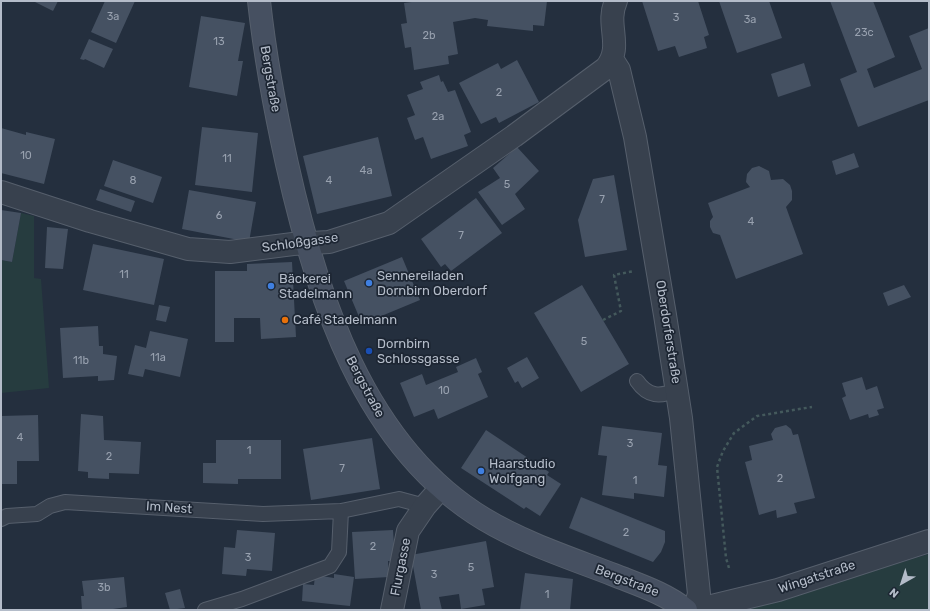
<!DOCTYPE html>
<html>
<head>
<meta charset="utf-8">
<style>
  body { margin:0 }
  #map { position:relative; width:930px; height:611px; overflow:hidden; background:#242f3e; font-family:Rubik,sans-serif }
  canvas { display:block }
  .frame { position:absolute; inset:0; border:2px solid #b4bcc9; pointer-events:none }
  .north { position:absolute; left:882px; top:563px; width:40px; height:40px; -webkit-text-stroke:3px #1d2633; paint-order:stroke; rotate:219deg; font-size:11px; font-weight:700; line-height:16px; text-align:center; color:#b4bcc9 }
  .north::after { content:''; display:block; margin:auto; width:14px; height:18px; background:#b4bcc9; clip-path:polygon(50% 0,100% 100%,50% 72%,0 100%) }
</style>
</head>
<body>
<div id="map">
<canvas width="930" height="611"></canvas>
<div class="frame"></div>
<div class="north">N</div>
</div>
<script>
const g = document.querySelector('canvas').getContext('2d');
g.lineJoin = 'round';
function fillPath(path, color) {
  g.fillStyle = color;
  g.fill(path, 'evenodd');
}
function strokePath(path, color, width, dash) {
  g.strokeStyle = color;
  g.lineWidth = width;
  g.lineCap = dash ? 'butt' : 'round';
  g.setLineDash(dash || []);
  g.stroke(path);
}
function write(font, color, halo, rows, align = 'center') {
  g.font = font + ' Rubik,sans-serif';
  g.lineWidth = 3.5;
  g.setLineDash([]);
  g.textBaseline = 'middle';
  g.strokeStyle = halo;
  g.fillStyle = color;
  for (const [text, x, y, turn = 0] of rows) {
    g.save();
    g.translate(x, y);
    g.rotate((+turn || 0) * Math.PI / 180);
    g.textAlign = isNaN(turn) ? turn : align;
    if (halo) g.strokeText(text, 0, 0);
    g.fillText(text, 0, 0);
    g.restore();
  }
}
fillPath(new Path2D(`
  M 21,213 L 34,216 L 34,278 L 41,279 L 49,388 L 1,393 L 1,260 L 12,262 Z
  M 929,554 L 929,610 L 749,610 L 763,604 Z`), '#263c3f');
fillPath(new Path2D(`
  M 33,1 L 58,1 L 53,11 Z
  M 105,1 L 135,1 L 116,43 L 91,32 Z
  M 419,1 L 547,1 L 544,26 L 533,25 L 533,31 L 487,26 L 488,20 L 475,18 L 453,22 L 458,54 L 448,56 L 449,64 L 414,70 L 411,47 L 405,48 L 401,24 L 407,23 L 404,3 Z
  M 642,1 L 698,1 L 709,35 L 704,37 L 707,48 L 679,57 L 675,46 L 658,51 Z
  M 719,1 L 769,1 L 782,38 L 737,53 Z
  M 830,1 L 873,1 L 895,57 L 867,69 L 874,88 L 922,69 L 909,36 L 929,28 L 929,100 L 858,127 L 840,79 L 857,72 Z
  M 201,16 L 245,23 L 238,61 L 243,61 L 237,96 L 189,87 Z
  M 89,39 L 113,49 L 104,68 L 85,59 L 84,60 L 80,59 Z
  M 517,60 L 539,102 L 499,123 L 496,117 L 481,124 L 459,83 L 498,63 L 501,69 Z
  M 804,63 L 811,86 L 778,97 L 771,74 Z
  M 439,75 L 441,82 L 443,81 L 448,92 L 455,90 L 471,132 L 464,135 L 468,146 L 431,159 L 423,137 L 415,140 L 407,118 L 415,115 L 407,95 L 423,89 L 420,82 Z
  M 202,127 L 258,133 L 252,192 L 195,185 Z
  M 1,128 L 26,135 L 26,132 L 55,139 L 44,184 L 1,173 Z
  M 378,137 L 392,196 L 317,214 L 303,156 Z
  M 517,147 L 539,171 L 515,194 L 525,209 L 502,225 L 478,192 L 500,178 L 493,168 Z
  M 854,153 L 859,167 L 836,175 L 832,161 Z
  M 113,160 L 162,177 L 153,203 L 104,186 Z
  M 759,166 L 769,171 L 771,180 L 783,179 L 790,185 L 792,191 L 792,200 L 786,207 L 803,254 L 736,279 L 720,235 L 713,233 L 710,227 L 710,221 L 713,217 L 708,203 L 750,187 L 746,182 L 747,174 L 752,168 Z
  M 614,175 L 627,250 L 585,257 L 578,220 L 593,179 Z
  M 100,189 L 135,201 L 131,212 L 96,200 Z
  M 189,190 L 256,202 L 249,242 L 182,229 Z
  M 476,198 L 502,233 L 451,271 L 445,264 L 441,267 L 421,239 Z
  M 1,210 L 21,213 L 12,262 L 1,260 Z
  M 47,227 L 68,229 L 63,269 L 45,268 Z
  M 93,244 L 164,259 L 154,305 L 83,290 Z
  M 402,257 L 420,300 L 362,324 L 344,281 Z
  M 292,262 L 296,337 L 261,339 L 260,318 L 234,318 L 234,342 L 215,342 L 215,271 L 247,271 L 247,264 Z
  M 582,285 L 629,364 L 581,392 L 534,313 Z
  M 904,285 L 911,297 L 888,306 L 883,293 Z
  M 159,305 L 170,307 L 166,322 L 156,320 Z
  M 98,326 L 99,346 L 103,346 L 103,354 L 117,356 L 114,380 L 98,381 L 98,376 L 63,378 L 60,328 Z
  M 150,331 L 188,339 L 180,377 L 145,369 L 143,377 L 128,374 L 135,345 L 146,348 Z
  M 527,357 L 539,378 L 522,388 L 518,381 L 515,383 L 507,368 Z
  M 476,358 L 482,372 L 478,374 L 488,397 L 438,419 L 434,409 L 414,417 L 400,383 L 422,374 L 426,385 L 458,372 L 456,367 Z
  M 862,377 L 866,390 L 877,386 L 884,408 L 877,410 L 879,415 L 869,418 L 868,414 L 850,420 L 842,398 L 846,396 L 842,383 Z
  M 81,414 L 103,416 L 104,440 L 141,442 L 139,474 L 109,473 L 109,479 L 88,478 L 88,472 L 78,471 Z
  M 38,415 L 39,461 L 17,461 L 17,484 L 1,484 L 1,416 Z
  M 786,425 L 791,429 L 793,435 L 798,434 L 815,498 L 794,503 L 797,513 L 777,518 L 776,510 L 759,515 L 745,462 L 752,460 L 749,446 L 773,440 L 771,434 L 775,428 Z
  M 602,426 L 662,433 L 658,465 L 667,466 L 664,497 L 634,493 L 634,499 L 602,495 L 607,456 L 598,455 Z
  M 486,430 L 549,472 L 547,475 L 561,484 L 540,516 L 526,507 L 524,509 L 461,468 Z
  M 372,438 L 380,489 L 311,500 L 303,449 Z
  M 216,440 L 281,440 L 281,479 L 238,479 L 238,484 L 203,483 L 203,463 L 216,463 Z
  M 581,497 L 665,531 L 665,542 L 661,552 L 653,562 L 569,528 Z
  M 237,530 L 275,533 L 272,571 L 247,569 L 246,576 L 222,574 L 224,547 L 235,548 Z
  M 393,530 L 395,561 L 388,561 L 389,577 L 355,579 L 352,532 Z
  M 486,541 L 494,587 L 482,589 L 485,605 L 461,609 L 459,594 L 439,597 L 442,610 L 421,610 L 411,555 Z
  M 525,573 L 573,579 L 570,610 L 520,610 Z
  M 334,574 L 354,577 L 350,606 L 302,601 L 303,584 L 314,585 L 315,575 L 334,578 Z
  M 124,577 L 127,607 L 106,610 L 82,610 L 81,596 L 84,596 L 82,581 Z
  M 180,589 L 185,608 L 170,610 L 165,593 Z`), '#455162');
const lane = new Path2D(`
  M 637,381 C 648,397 660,397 677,390
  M 1,519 L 7,516 L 37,514 L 50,506 L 65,502 L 263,514 L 341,511 L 399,499 L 425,506
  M 205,610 L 242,599 L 330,566 L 339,552 L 341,511`);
const street = new Path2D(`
  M 612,59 L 619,70 L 635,137 L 665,315 L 681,418 L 699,594 L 694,610
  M 1,192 L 90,221 L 188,249 L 230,252 L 293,244 L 329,242 L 389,223 L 514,136 L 606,68 C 624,46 605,25 616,1
  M 392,610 L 408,531 L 425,506 L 441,488
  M 704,610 L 712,606 L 778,590 L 929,541`);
const secondary = new Path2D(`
  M 259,1 C 265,56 275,110 287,164 C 316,294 363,446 484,519 C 524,543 570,558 614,575 C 639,585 665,593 686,610`);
strokePath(lane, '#565f6c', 16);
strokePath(street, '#565f6c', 24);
strokePath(secondary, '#565f6c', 24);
strokePath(new Path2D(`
  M 603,320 L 621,311 L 614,275 L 634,271
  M 729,568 L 726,558 L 717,467 L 723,451 L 734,433 L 757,416 L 812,407`), '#44595c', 2.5, [3, 3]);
strokePath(lane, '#38414e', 14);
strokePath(street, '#38414e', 22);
strokePath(secondary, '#465061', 22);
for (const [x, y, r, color] of [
  [369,283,4,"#3f7fe0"],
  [271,286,4,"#3f7fe0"],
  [285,320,4,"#e8710a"],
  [369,351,4,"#1a4fb4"],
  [481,471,4,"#3f7fe0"]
]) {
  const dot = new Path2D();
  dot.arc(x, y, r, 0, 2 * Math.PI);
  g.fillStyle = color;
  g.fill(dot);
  strokePath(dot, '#1d2633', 1.5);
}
write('11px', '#98a1af', null, [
  ["3a",113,17],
  ["3",676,18],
  ["3a",750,20],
  ["23c",864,33],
  ["2b",429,36],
  ["13",219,42],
  ["2",499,93],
  ["2a",438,117],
  ["10",26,156],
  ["11",227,159],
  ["4a",366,171],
  ["8",133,181],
  ["4",329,181],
  ["5",507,185],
  ["7",602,200],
  ["6",219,216],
  ["4",751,222],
  ["7",461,236],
  ["11",124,275],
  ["5",584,342],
  ["11a",158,358],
  ["11b",81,361],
  ["10",444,391],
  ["4",20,438],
  ["3",630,444],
  ["1",249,451],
  ["2",109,457],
  ["7",342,469],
  ["2",780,479],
  ["1",635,481],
  ["2",626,533],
  ["2",373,547],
  ["3",248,558],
  ["5",471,568],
  ["3",434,575],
  ["3b",104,588],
  ["1",547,595]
]);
write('13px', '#b4bcc9', '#1d2633', [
  ["Bergstraße",270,79,80],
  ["Schloßgasse",300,243,-8],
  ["Oberdorferstraße",668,332,81],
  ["Bergstraße",365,387,62],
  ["Im Nest",169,508,4],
  ["Flurgasse",401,567,-79],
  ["Wingatstraße",817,577,-18],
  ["Bergstraße",627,581,21]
]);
write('13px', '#b4bcc9', '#1d2633', [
  ["Sennereiladen",377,276],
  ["Dornbirn Oberdorf",377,291],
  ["Bäckerei",279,279],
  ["Stadelmann",279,294],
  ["Café Stadelmann",293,320],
  ["Dornbirn",377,344],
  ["Schlossgasse",377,359],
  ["Haarstudio",489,464],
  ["Wolfgang",489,479]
], 'left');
</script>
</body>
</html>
